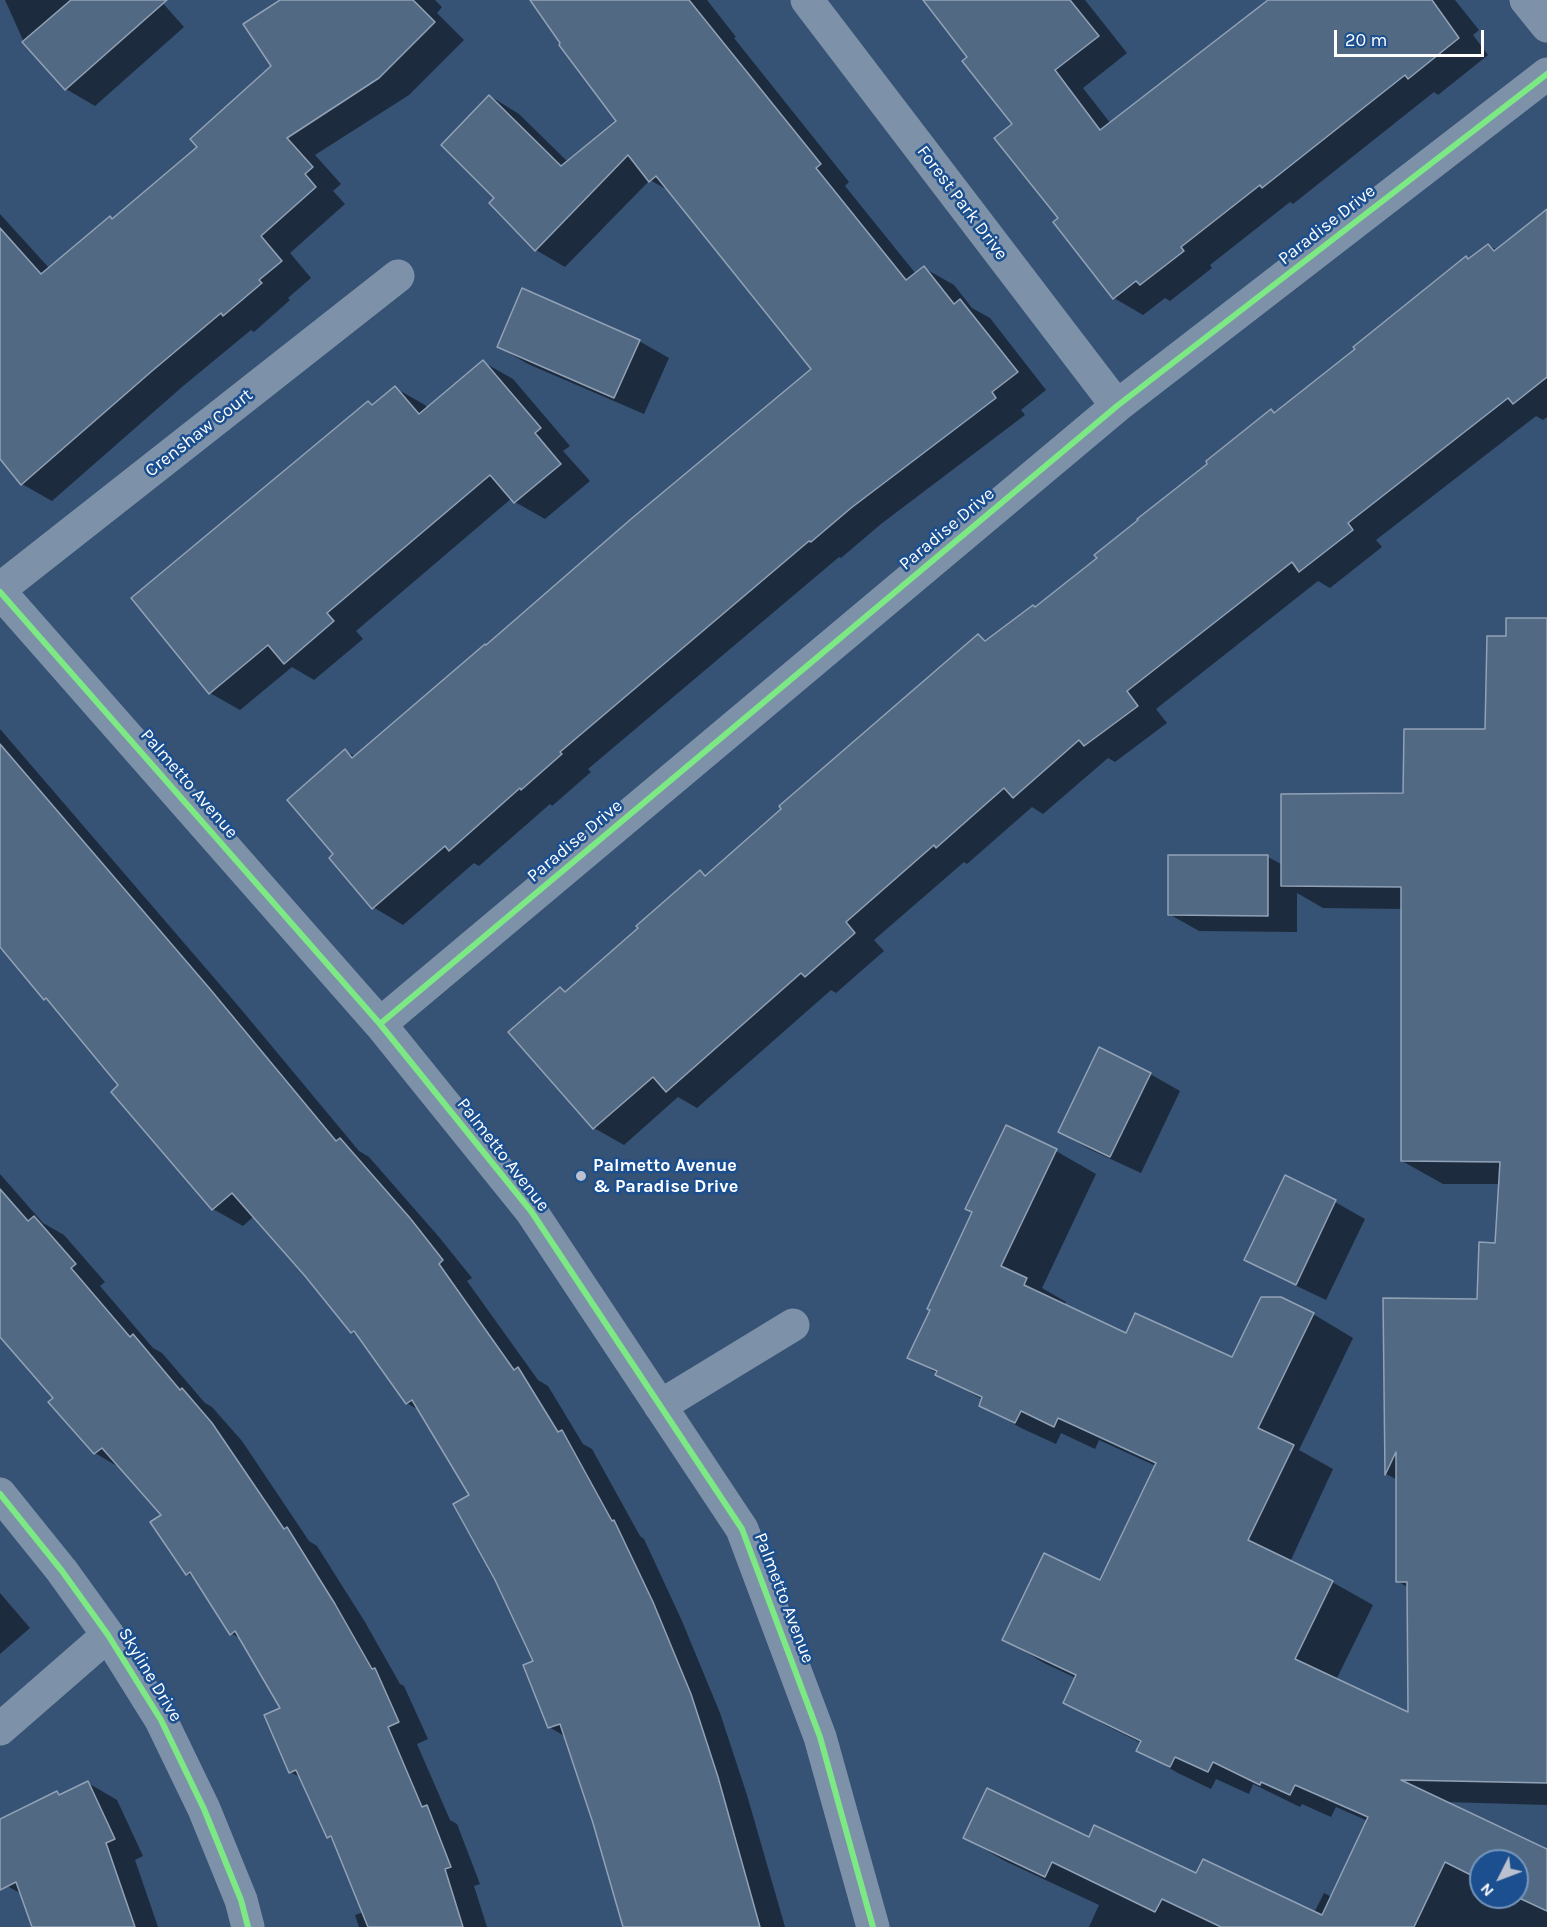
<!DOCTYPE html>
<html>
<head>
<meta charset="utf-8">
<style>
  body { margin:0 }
  #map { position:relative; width:1547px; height:1927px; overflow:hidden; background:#365274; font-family:Karla,sans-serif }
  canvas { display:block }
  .north { position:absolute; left:1469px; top:1849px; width:60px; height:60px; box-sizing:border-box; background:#1b4f8f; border:2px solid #7695bc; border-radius:50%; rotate:228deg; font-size:16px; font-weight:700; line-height:24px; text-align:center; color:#fff }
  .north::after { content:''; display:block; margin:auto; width:21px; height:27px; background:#b9c2ce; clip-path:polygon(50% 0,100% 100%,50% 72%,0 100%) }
  .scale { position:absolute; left:1334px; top:30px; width:150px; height:27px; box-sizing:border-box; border:3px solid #fff; border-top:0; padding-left:8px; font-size:18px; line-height:21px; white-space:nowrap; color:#fff; -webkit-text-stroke:4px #1b4f8f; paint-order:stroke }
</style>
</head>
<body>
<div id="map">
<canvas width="1547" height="1927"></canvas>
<div class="north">N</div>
<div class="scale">20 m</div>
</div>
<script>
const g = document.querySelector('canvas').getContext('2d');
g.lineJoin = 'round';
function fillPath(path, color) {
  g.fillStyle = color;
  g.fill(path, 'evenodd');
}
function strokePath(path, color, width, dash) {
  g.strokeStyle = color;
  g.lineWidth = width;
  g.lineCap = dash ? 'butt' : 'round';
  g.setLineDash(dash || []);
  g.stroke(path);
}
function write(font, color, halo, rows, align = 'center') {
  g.font = font + ' Karla,sans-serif';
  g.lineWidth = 5;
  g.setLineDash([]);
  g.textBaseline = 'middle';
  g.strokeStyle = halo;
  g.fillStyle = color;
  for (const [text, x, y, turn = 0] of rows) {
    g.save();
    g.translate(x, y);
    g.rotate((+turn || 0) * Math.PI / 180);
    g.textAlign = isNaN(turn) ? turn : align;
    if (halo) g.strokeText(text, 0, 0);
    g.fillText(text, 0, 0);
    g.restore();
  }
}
fillPath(new Path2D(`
  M 5,0 L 160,0 L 184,27 L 95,106 L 66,89 L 23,40 Z
  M 283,0 L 435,0 L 442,7 L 437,13 L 464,40 L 409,95 L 315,155 L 341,184 L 333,191 L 345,204 L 290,253 L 311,278 L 288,298 L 290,300 L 254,332 L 251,330 L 182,387 L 52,501 L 22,484 L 0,458 L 0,214 L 50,269 L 110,218 L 113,220 L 199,147 L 273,66 Z
  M 532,0 L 707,0 L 736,37 L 734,38 L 849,182 L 845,186 L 916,274 L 924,268 L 954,285 L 972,308 L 990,318 L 1046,390 L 1021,410 L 1025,415 L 881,524 L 841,558 L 839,557 L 588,769 L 591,772 L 552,806 L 550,804 L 479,866 L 474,863 L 403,925 L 373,907 L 335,854 L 345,751 L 356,757 L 813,369 L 671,192 L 650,180 L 565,267 L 536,250 L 496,198 L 490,96 L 519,114 L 568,162 L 618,121 Z
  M 925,0 L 1085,0 L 1127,53 L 1083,88 L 1111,124 L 1270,0 L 1455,0 L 1479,30 L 1473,35 L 1488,55 L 1438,95 L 1434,92 L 1293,204 L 1290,202 L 1210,265 L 1212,268 L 1170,301 L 1165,298 L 1143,315 L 1114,298 L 1060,218 L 1014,124 L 969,57 Z
  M 1547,211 L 1547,417 L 1543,420 L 1536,416 L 1376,540 L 1382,547 L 1330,588 L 1318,581 L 1156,709 L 1167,723 L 1115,762 L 1108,758 L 1043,814 L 1032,807 L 967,864 L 964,862 L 874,940 L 884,951 L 836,993 L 831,990 L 697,1108 L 678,1097 L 624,1145 L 594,1128 L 510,1032 L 560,989 L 567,992 L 700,872 L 707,876 L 979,636 L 988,641 L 1035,608 L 1099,558 L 1272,411 L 1276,414 L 1488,245 L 1497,250 Z
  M 639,341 L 669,358 L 644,414 L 528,364 L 499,347 Z
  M 483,362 L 513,379 L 570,446 L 563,451 L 590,481 L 545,519 L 515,502 L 512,498 L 356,631 L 363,639 L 314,680 L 292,667 L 240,710 L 210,693 L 368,403 L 373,406 L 395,388 L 425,405 L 428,409 Z
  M 1547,620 L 1547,1805 L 1445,1802 L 1547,1851 L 1547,1927 L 1089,1927 L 1099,1905 L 1005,1861 L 965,1838 L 1089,1839 L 1314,1913 L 1324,1893 L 1332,1897 L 1368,1821 L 1336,1807 L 1331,1817 L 1302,1804 L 1300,1807 L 1253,1784 L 1249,1794 L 1216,1779 L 1211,1789 L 1178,1773 L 1138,1750 L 1141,1743 L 1105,1725 L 1065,1702 L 1076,1678 L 1044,1663 L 1004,1639 L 1101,1582 L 1156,1466 L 1099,1440 L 1095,1449 L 1061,1433 L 1056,1444 L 1021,1428 L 981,1405 L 983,1400 L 909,1357 L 1056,1151 L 1096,1174 L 1042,1288 L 1066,1302 L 1065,1306 L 1127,1335 L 1233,1359 L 1313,1314 L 1353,1338 L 1299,1450 L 1333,1469 L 1290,1562 L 1332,1582 L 1373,1605 L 1336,1680 L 1409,1714 L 1409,1588 L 1397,1581 L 1398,1480 L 1386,1474 L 1385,1300 L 1478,1301 L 1497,1244 L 1500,1184 L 1443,1184 L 1402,1161 L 1403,909 L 1323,908 L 1297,893 L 1297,932 L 1199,931 L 1169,914 L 1268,857 L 1283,865 L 1405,795 L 1486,731 L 1507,637 ZM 1481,1861 L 1517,1861 L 1517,1897 L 1481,1897 Z
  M 0,729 L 240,1008 L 359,1151 L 369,1157 L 439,1237 L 472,1278 L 467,1281 L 538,1380 L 548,1386 L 583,1444 L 592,1449 L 640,1536 L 644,1539 L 682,1621 L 720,1713 L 747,1795 L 785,1927 L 623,1927 L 595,1823 L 566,1737 L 549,1727 L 535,1662 L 472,1495 L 420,1411 L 407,1403 L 360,1337 L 352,1332 L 306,1275 L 254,1216 L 243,1226 L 213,1209 L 121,1085 L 51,1002 L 45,999 L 7,953 L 0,949 Z
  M 1150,1074 L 1180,1091 L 1141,1173 L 1089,1149 L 1060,1132 Z
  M 0,1174 L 43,1223 L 64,1235 L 105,1282 L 100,1286 L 153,1348 L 162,1353 L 205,1403 L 212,1407 L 242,1441 L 309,1541 L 317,1546 L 365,1622 L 400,1684 L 404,1686 L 428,1739 L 417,1744 L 450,1820 L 457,1824 L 480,1884 L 474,1886 L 487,1927 L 359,1927 L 355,1915 L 364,1912 L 335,1841 L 328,1837 L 302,1778 L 290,1772 L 282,1708 L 242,1640 L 231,1633 L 196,1579 L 187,1573 L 163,1515 L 122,1469 L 95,1453 L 0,1326 Z
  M 1285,1177 L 1335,1202 L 1365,1219 L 1326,1300 L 1276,1276 L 1246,1259 Z
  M 0,1593 L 30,1628 L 0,1654 Z
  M 88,1783 L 117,1800 L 143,1856 L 135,1860 L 158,1927 L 33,1927 L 22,1894 L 7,1886 L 0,1871 L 0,1820 L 57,1793 L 62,1796 Z`), '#0007');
const building = new Path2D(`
  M 71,0 L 167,0 L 65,90 L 22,42 Z
  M 280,0 L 413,0 L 435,22 L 379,78 L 287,138 L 313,167 L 305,174 L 316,187 L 261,236 L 282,261 L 259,280 L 262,283 L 223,316 L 221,313 L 152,371 L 21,485 L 0,459 L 0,228 L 41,274 L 110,216 L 112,219 L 197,147 L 190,139 L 271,66 L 243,24 Z
  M 530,0 L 689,0 L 821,164 L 816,168 L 906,280 L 924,266 L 954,304 L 960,299 L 1018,372 L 992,392 L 996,398 L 851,508 L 811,542 L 809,541 L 560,752 L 562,754 L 521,790 L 520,788 L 449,851 L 445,846 L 372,909 L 329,858 L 333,854 L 287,800 L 345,749 L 352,758 L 485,644 L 486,645 L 631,519 L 811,369 L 656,176 L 649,182 L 628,155 L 535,251 L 489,203 L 494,198 L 441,145 L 489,95 L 561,166 L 616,121 L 559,45 L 560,43 Z
  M 923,0 L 1070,0 L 1099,36 L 1055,70 L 1100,130 L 1268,0 L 1432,0 L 1459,38 L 1408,79 L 1405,75 L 1262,188 L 1260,185 L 1181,247 L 1184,251 L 1140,285 L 1136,281 L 1113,299 L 1053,222 L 1058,218 L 994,138 L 1012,124 L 962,61 L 967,57 Z
  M 1547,209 L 1547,377 L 1513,404 L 1508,398 L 1348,523 L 1353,530 L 1299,572 L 1292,562 L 1127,691 L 1138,706 L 1084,746 L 1079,740 L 1013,798 L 1004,788 L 936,848 L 934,845 L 846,922 L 855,933 L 805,977 L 801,973 L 666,1092 L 653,1077 L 593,1129 L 508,1032 L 560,987 L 565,992 L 638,928 L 636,926 L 700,870 L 705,876 L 781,809 L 779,806 L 978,634 L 985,641 L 1033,605 L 1035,607 L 1097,558 L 1094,555 L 1138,520 L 1137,519 L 1207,464 L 1206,461 L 1271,409 L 1274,413 L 1355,349 L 1353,347 L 1466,256 L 1468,259 L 1488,244 L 1494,251 Z
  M 522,288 L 640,340 L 614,398 L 497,347 Z
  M 483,360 L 541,428 L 535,433 L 561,464 L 514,503 L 490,475 L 327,613 L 334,621 L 284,664 L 268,645 L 209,694 L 131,598 L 368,401 L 372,405 L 395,386 L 419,414 Z
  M 1506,618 L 1547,618 L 1547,1783 L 1401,1780 L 1547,1849 L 1547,1911 L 1517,1897 L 1517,1861 L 1481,1861 L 1481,1880 L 1445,1862 L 1414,1927 L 1221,1927 L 1162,1899 L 1155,1912 L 1052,1862 L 1045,1877 L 963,1838 L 987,1788 L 1089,1837 L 1094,1825 L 1196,1873 L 1203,1859 L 1322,1915 L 1368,1817 L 1295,1785 L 1290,1795 L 1261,1782 L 1260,1785 L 1213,1762 L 1208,1772 L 1175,1757 L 1170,1767 L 1136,1751 L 1141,1741 L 1063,1703 L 1076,1675 L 1002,1640 L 1044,1553 L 1100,1580 L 1156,1463 L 1058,1418 L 1054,1427 L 1021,1411 L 1015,1423 L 979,1406 L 982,1397 L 935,1375 L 937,1371 L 907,1358 L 930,1310 L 927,1309 L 972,1212 L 965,1209 L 1006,1125 L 1057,1149 L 1001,1266 L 1027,1278 L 1024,1285 L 1126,1333 L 1135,1313 L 1232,1357 L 1261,1297 L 1281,1297 L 1314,1313 L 1258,1428 L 1294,1445 L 1248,1540 L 1333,1581 L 1295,1659 L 1408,1712 L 1407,1582 L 1396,1582 L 1396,1452 L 1385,1475 L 1383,1298 L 1477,1299 L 1479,1242 L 1495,1243 L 1500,1162 L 1401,1161 L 1401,887 L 1281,886 L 1281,794 L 1403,793 L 1404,729 L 1485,729 L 1487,636 L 1506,636 Z
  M 0,744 L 210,989 L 336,1141 L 340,1138 L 410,1218 L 443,1260 L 439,1264 L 514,1370 L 518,1367 L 558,1432 L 562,1430 L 612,1521 L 614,1520 L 653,1602 L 691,1694 L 718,1777 L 760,1927 L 623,1927 L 593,1823 L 560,1724 L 548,1728 L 523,1665 L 533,1661 L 495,1580 L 453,1504 L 469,1495 L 412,1400 L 406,1404 L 354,1331 L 351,1333 L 305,1276 L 232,1193 L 212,1210 L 111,1092 L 118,1085 L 46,998 L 44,1000 L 0,947 Z
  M 1168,855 L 1268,855 L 1268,916 L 1168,915 Z
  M 1099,1047 L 1151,1073 L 1110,1157 L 1058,1132 Z
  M 1285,1175 L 1336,1200 L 1296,1285 L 1244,1260 Z
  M 0,1189 L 28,1221 L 34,1216 L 76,1264 L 71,1268 L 130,1337 L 133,1334 L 180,1390 L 182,1388 L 212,1423 L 284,1529 L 287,1527 L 335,1604 L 372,1669 L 375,1668 L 399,1722 L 388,1727 L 422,1807 L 427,1805 L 451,1867 L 445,1869 L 463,1927 L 368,1927 L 331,1836 L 327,1838 L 296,1770 L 289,1773 L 264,1715 L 280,1708 L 235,1631 L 230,1635 L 190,1572 L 186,1575 L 150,1522 L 161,1515 L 102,1448 L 94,1454 L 48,1402 L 53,1398 L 0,1337 Z
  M 88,1781 L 115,1839 L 106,1843 L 135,1927 L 32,1927 L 16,1882 L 0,1890 L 0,1819 L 57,1791 L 59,1795 Z`);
fillPath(building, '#526984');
strokePath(building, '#92a2b6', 1.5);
strokePath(new Path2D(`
  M 807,0 L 1117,406
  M 1526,0 L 1547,26
  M 0,589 L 398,276
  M 0,592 L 380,1024 L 531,1211 L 742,1529 L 820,1737 L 873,1927
  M 380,1024 L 1117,406 L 1547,74
  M 660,1406 L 793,1325
  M 0,1494 L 62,1571 L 108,1635 L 161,1720 L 204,1809 L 241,1900 L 248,1927
  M 0,1729 L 108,1635`), '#7d92a8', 33);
strokePath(new Path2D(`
  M 0,592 L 380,1024 L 531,1211 L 742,1529 L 820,1737 L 873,1927
  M 380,1024 L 1117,406 L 1547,74
  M 0,1494 L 62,1571 L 108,1635 L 161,1720 L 204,1809 L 241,1900 L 248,1927`), '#7ce984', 6);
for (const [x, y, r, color] of [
  [581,1176,6,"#b9c2ce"]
]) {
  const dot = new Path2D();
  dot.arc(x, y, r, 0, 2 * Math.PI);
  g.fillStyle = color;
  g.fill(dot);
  strokePath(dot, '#1b4f8f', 2);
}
write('18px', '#fff', '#1b4f8f', [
  ["Forest Park Drive",962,203,53],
  ["Paradise Drive",1327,225,-38],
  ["Crenshaw Court",199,433,-38],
  ["Paradise Drive",947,529,-40],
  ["Palmetto Avenue",189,784,49],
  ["Paradise Drive",575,841,-40],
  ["Palmetto Avenue",503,1155,52],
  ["Palmetto Avenue",784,1598,69],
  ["Skyline Drive",150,1675,59]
]);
write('bold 18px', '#fff', '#1b4f8f', [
  ["Palmetto Avenue",593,1166],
  ["& Paradise Drive",593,1187]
], 'left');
</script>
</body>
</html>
